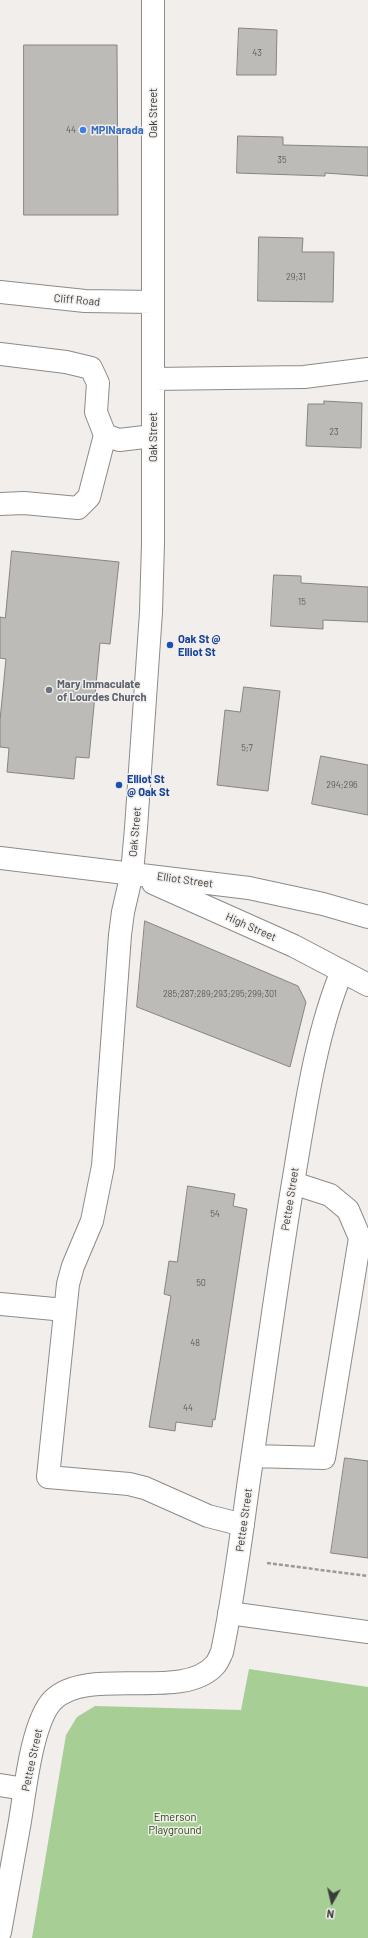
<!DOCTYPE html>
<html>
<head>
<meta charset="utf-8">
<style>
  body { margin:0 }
  #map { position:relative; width:368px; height:1938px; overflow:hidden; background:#f1eeec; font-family:Barlow,sans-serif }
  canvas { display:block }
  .north { position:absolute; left:312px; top:1882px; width:40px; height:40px; -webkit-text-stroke:3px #f1eeec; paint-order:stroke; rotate:188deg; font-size:11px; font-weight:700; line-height:16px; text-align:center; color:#3b3b3a }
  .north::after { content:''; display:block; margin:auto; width:14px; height:18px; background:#3b3b3a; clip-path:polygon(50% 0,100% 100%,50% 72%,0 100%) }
</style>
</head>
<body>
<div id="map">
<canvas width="368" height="1938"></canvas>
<div class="north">N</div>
</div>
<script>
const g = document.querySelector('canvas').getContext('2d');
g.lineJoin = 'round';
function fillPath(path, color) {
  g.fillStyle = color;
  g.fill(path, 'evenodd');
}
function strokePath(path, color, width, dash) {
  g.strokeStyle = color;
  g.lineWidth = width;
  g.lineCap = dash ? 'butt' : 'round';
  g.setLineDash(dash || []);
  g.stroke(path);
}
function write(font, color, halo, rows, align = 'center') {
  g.font = font + ' Barlow,sans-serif';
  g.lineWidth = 3;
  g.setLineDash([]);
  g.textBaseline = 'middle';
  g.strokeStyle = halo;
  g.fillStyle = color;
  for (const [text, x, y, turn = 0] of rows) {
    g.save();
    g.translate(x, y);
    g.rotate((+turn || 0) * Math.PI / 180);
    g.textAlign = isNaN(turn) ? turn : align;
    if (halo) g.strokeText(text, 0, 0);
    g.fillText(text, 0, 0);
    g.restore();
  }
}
fillPath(new Path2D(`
  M 249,1669 L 368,1687 L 368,1938 L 32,1938 L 66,1735 L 77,1717 L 95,1706 L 241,1710 Z`), '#a6ce95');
const building = new Path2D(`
  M 239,28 L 277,30 L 276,75 L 237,75 Z
  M 24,45 L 117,45 L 118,215 L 24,215 Z
  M 238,136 L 283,137 L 283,145 L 368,147 L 368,176 L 325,173 L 325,176 L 237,173 Z
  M 259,237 L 303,238 L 302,252 L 334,252 L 333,302 L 258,301 Z
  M 324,401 L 362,403 L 361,448 L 306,446 L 308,404 L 324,404 Z
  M 12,551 L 119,562 L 110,644 L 100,643 L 89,758 L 76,757 L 74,779 L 7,772 L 9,748 L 0,747 L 0,720 L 6,659 L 0,658 L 0,617 L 5,618 Z
  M 274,575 L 301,576 L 301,583 L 368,587 L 368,622 L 323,620 L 323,629 L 271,626 Z
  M 244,687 L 280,691 L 268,791 L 217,785 L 225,710 L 240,712 Z
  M 321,756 L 368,765 L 368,815 L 312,804 Z
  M 145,921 L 298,986 L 306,1002 L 290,1067 L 137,1007 Z
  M 188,1186 L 235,1194 L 233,1206 L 247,1209 L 215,1420 L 213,1419 L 212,1427 L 176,1422 L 175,1431 L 149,1427 L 171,1296 L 164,1294 L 169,1261 L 177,1262 Z
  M 345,1458 L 368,1461 L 368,1558 L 331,1553 Z`);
fillPath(building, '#bdbbb8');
strokePath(building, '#868582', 1);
const minor = new Path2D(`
  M 153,0 L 153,543 L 151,612 L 136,828 L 132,873 L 123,912 L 120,935 L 103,1166 L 92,1221 L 73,1266 L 68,1284 L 48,1477 L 129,1484 L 145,1488 L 208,1516 L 243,1525
  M 0,292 L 85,301 L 153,302
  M 0,354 L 66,362 L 91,368 L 98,383 L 96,412 L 105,435 L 89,497 L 78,508 L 24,503 L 0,504
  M 153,379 L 304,377 L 368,369
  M 105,435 L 119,440 L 153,436
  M 0,858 L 249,888 L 323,904 L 368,917
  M 153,883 L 294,946 L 368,985
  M 0,1304 L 65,1310
  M 253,1456 L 324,1458 L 360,1238 L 348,1210 L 330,1195 L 293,1183
  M 229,1613 L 368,1632
  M 0,1785 L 25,1789
  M 0,1932 C 7,1895 13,1858 20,1821 C 25,1791 32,1721 53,1700 C 88,1665 183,1702 215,1665 C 218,1662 220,1656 222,1652 C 234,1595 241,1537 249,1480 C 264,1379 277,1278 294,1177 C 305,1111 316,1033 342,971`);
strokePath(minor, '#8d8b89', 24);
strokePath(new Path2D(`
  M 267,1563 L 368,1576`), '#9c9a99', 2.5, [4, 2]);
strokePath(minor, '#fff', 22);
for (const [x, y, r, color] of [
  [83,130,4,"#3f7fe0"],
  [170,645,4,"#1a4fb4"],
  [49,690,4,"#6b7280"],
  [119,785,4,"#1a4fb4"]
]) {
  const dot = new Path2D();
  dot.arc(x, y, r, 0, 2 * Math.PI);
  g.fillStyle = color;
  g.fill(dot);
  strokePath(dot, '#f1eeec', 1.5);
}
write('9px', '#5c5b5a', null, [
  ["43",257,53],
  ["44",71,130],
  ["35",282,160],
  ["29;31",296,277],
  ["23",334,432],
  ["15",302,602],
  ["5;7",247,748],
  ["294;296",342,785],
  ["285;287;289;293;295;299;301",220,994],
  ["54",215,1214],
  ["50",201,1283],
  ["48",195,1343],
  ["44",188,1408]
]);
write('11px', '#3b3b3a', '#f1eeec', [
  ["Oak Street",153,113,-90],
  ["Cliff Road",77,300,5],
  ["Oak Street",153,437,-90],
  ["Oak Street",135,832,-85],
  ["Elliot Street",185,880,8],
  ["High Street",251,927,24],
  ["Pettee Street",290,1199,-81],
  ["Pettee Street",244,1520,-82],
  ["Pettee Street",32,1760,-78]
]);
write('bold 11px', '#366cbe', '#f1eeec', [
  ["MPINarada",91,130]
], 'left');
write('bold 11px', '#164399', '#f1eeec', [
  ["Oak St @",178,639],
  ["Elliot St",178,652],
  ["Elliot St",127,779],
  ["@ Oak St",127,792]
], 'left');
write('bold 11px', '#5b616d', '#f1eeec', [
  ["Mary Immaculate",57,684],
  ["of Lourdes Church",57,697]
], 'left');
write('11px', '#1f4a03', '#f1eeec', [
  ["Emerson",175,1817],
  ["Playground",175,1830]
]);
</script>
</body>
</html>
